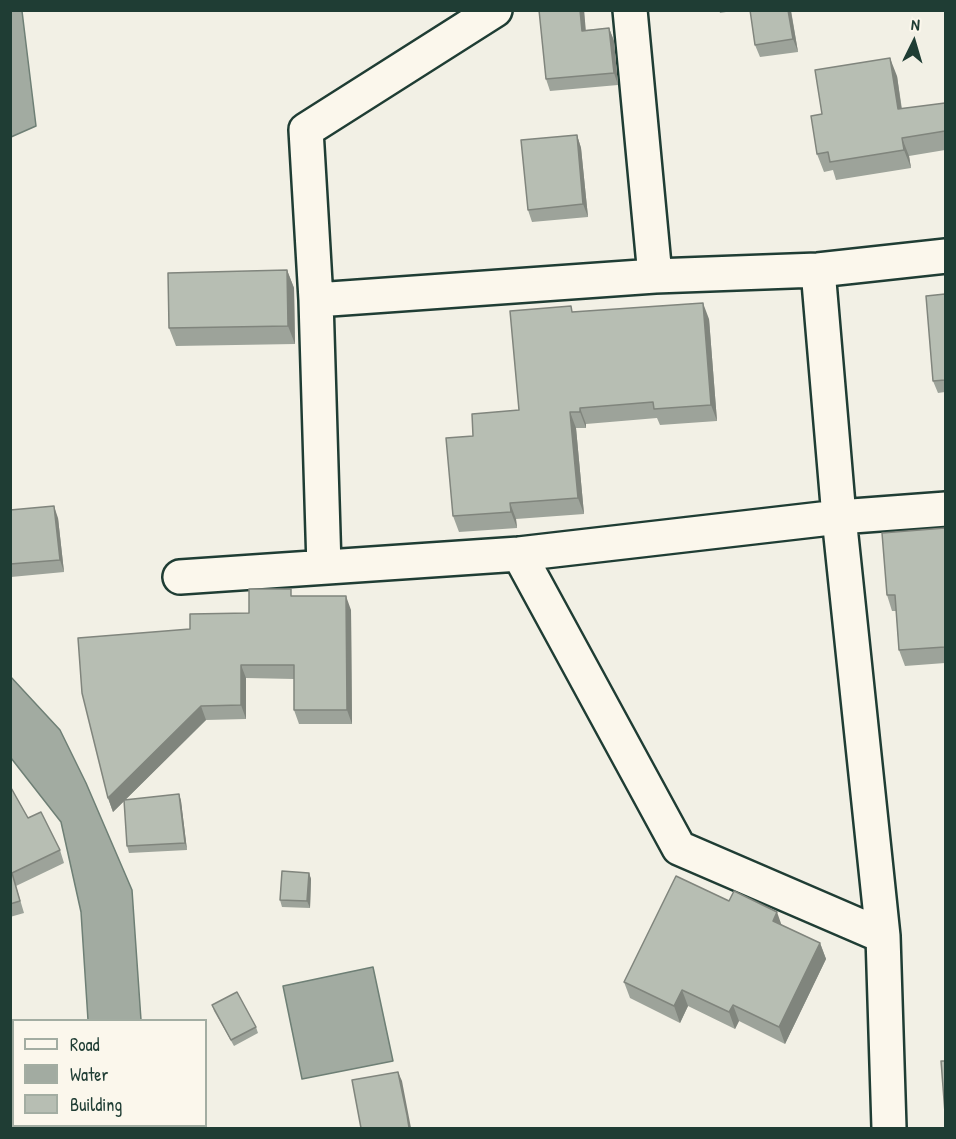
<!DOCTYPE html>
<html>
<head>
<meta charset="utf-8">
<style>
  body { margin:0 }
  #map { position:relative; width:956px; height:1139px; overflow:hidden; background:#f2f0e5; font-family:"Patrick Hand",sans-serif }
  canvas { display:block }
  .frame { position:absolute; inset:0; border:12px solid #1f3d34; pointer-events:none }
  .legend { position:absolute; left:12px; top:1019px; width:195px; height:108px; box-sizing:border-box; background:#fbf7ec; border:2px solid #a3ada2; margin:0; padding:8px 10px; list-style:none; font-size:18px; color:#1f3d34 }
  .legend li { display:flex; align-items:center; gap:12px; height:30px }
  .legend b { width:30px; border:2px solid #a3ada2 }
  .north { position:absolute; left:884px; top:12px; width:60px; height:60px; -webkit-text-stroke:4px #fbf7ec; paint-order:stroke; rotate:5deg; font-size:16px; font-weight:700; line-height:24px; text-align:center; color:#1f3d34 }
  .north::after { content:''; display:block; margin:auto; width:21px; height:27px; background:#1f3d34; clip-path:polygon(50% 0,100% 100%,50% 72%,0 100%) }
</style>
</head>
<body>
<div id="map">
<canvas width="956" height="1139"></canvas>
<div class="frame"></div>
<ul class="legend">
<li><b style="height:8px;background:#fbf7ec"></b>Road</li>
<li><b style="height:16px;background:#a2aba1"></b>Water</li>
<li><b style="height:16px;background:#b7beb3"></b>Building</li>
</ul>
<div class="north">N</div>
</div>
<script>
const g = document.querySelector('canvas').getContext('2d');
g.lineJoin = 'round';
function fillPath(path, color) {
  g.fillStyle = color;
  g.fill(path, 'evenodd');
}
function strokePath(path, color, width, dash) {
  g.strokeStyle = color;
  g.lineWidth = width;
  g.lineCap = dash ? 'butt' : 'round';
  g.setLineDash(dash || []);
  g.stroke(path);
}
const water = new Path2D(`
  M 10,11 L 22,11 L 36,126 L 11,137 Z
  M 10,676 L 60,730 L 86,783 L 132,890 L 141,1020 L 88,1020 L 81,912 L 61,822 L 11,758 Z
  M 373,967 L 393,1061 L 302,1079 L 283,986 Z`);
fillPath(water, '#a2aba1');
strokePath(water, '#6e7f75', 1.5);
const street = new Path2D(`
  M 630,10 L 655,276
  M 818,270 L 839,517 L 883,936 L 889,1128
  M 316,300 L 655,276 L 818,270 L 946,256
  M 519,554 L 679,848 L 883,936
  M 324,567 L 316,300 L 306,130 L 495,10
  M 180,577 L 519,554 L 839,517 L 946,509`);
strokePath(street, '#1f3d34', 38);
strokePath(street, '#fbf7ec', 33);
fillPath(new Path2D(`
  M 584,10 L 585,30 L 609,28 L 614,41 L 618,85 L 550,91 L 546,79 Z
  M 719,10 L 738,10 L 720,13 Z
  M 791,10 L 798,52 L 760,57 L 755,45 Z
  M 897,76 L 902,109 L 945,103 L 945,150 L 909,156 L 911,168 L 836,180 L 833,170 L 824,172 L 817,154 Z
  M 577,135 L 581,148 L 588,217 L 532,222 L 528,210 Z
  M 287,270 L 294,288 L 295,344 L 176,346 L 169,328 Z
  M 945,294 L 945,392 L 938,393 L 933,381 Z
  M 573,312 L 709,319 L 717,421 L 660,425 L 657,418 L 586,424 L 586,428 L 576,428 L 584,514 L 516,519 L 517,528 L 459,532 L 453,516 L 473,436 L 519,410 Z
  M 10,510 L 58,518 L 64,572 L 11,577 Z
  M 945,528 L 945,663 L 905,666 L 899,650 L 896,611 L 892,611 L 887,595 Z
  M 294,596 L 351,610 L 352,724 L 299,724 L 294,710 L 294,679 L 246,678 L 246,719 L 206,720 L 113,812 L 108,798 L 190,629 L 249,613 Z
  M 10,786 L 28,818 L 60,850 L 64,863 L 16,886 L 24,913 L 10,917 Z
  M 179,794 L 181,801 L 187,850 L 129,853 L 127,846 Z
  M 309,873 L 311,879 L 310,908 L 282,907 L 280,900 Z
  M 729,901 L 820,943 L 826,959 L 785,1044 L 739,1021 L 735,1029 L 688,1006 L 680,1023 L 630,998 L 624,982 Z
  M 212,1005 L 256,1027 L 258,1033 L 234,1046 L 214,1011 Z`), '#9da39a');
fillPath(new Path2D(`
  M 580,10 L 584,10 L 587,43 L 582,31 Z
  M 788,10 L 791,10 L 791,12 L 798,52 L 793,39 Z
  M 609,28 L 614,41 L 618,85 L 614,73 Z
  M 890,58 L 897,76 L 904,127 L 898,109 Z
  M 577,135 L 581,148 L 588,217 L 583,204 Z
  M 902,138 L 909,156 L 911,168 L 904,150 Z
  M 287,270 L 294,288 L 295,344 L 288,326 Z
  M 703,303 L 709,319 L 717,421 L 711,405 Z
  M 580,408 L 586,424 L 586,428 L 580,412 Z
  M 570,412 L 576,428 L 584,514 L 578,498 Z
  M 510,503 L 516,519 L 517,528 L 511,512 Z
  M 54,506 L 58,518 L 64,572 L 60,560 Z
  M 346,596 L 351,610 L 352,724 L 347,710 Z
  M 241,665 L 246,678 L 246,719 L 241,705 Z
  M 201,706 L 206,720 L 113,812 L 108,798 Z
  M 179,794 L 181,801 L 187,850 L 185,843 Z
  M 309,873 L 311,879 L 310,908 L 307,901 Z
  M 777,912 L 783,929 L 773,921 Z
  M 820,943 L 826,959 L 785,1044 L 779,1027 Z
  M 682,990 L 688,1006 L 680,1023 L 674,1006 Z
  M 733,1005 L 739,1021 L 735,1029 L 729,1012 Z
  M 398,1072 L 402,1081 L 411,1128 L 409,1128 Z`), '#80857d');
const building = new Path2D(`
  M 539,10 L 580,10 L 582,31 L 609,28 L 614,73 L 546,79 Z
  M 750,10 L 788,10 L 793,39 L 755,45 Z
  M 890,58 L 898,109 L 945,103 L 945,131 L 902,138 L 904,150 L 830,162 L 828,152 L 817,154 L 811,116 L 822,114 L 815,70 Z
  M 577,135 L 583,204 L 528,210 L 521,140 Z
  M 287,270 L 288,326 L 169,328 L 168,273 Z
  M 945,294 L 945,380 L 933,381 L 926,296 Z
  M 703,303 L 711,405 L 654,409 L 653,402 L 580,408 L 580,412 L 570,412 L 578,498 L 510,503 L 511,512 L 453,516 L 446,438 L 473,436 L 472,414 L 519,410 L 510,311 L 571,306 L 572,312 Z
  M 54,506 L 60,560 L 10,564 L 10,510 Z
  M 945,528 L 945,647 L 899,650 L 895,595 L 887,595 L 882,533 Z
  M 249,589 L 291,589 L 291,596 L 346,596 L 347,710 L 294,710 L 294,665 L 241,665 L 241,705 L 201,706 L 108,798 L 82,693 L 78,638 L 190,629 L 190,614 L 249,613 Z
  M 10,786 L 28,818 L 41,812 L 60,850 L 12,873 L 20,901 L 10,904 Z
  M 179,794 L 185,843 L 127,846 L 124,800 Z
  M 282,871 L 309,873 L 307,901 L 280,900 Z
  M 676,876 L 729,901 L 734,891 L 777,912 L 773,921 L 820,943 L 779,1027 L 733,1005 L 729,1012 L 682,990 L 674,1006 L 624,982 Z
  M 237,992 L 256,1027 L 231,1040 L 212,1005 Z
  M 941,1061 L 945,1061 L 945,1113 Z
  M 398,1072 L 407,1115 L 409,1128 L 361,1128 L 352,1080 Z
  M 34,1125 L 84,1125 L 86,1128 L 35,1128 Z`);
fillPath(building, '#b7beb3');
strokePath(building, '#80857d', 1.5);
</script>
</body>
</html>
